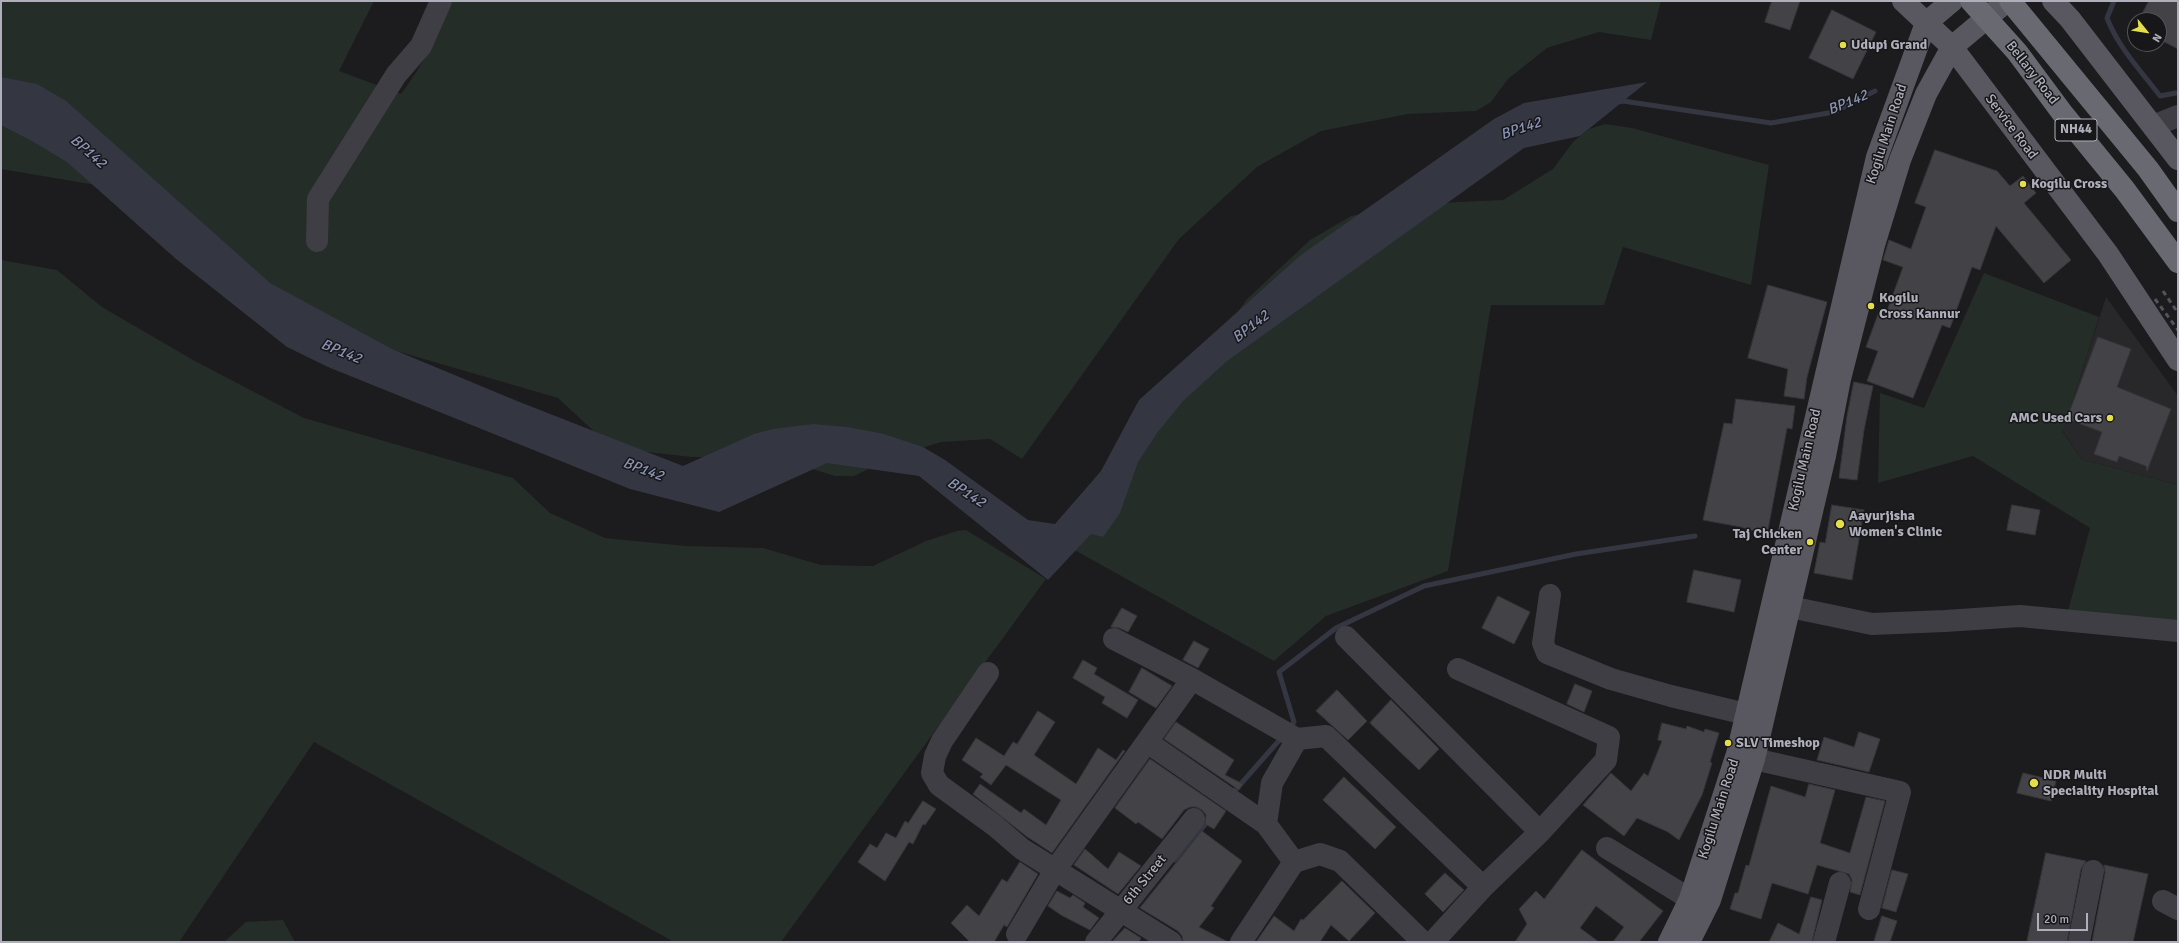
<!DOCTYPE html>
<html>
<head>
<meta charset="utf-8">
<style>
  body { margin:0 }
  #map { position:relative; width:2179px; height:943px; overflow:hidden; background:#1c1b1d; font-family:Signika,sans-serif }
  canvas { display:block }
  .frame { position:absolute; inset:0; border:2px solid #afafbb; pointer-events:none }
  .north { position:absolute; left:2127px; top:12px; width:40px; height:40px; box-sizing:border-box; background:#171618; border:1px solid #545359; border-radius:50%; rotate:120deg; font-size:11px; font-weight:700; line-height:16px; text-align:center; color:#afafbb }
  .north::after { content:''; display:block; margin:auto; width:14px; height:18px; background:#e5de4b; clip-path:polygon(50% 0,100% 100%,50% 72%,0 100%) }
  .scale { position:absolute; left:2037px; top:913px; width:51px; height:18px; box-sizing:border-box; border:2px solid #afafbb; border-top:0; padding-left:5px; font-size:12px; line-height:14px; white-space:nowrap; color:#afafbb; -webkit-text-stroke:3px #171618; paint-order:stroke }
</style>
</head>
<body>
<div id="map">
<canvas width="2179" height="943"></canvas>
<div class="frame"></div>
<div class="north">N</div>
<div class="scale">20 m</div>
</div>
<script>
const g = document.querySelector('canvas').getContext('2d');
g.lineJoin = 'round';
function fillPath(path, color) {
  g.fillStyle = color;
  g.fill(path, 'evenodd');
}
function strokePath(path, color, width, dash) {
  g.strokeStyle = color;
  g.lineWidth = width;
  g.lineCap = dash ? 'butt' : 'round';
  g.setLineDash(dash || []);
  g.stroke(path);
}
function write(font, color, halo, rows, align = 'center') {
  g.font = font + ' Signika,sans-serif';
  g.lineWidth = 3;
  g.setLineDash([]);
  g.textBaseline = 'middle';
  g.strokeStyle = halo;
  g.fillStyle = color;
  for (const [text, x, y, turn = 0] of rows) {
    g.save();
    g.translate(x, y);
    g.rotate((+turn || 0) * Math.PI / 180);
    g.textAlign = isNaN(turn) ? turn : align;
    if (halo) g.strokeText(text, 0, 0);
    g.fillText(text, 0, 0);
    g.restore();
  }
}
fillPath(new Path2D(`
  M 2106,297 L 2178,396 L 2178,485 L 2081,459 L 2063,431 Z`), '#28272a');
fillPath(new Path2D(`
  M 1,1 L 374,1 L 339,71 L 401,94 C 423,65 438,35 451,1 L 1661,1 L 1651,40 L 1599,32 L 1547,48 L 1508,79 L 1491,102 L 1476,111 L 1408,114 L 1321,131 L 1257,167 L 1179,239 L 1022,459 L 990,439 L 941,442 L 893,457 L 854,476 L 835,476 L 777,458 L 692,457 L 629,450 L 600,437 L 558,398 L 338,334 L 96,185 L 1,169 Z
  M 1605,124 L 1632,128 L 1769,165 L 1751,285 L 1623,247 L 1604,305 L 1491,305 L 1448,571 L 1326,616 L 1274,661 L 1069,547 L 1247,299 L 1310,240 L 1351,216 L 1418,204 L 1503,200 L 1553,169 L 1573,142 L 1589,129 Z
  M 1,260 L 57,270 L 102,307 L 195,361 L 304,418 L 513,478 L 550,513 L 605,538 L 686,546 L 763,548 L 821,565 L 873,566 L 926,541 L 957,531 L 966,530 L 1046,579 L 781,942 L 674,942 L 314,742 L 179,942 L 1,942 Z
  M 1984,273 L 2099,317 L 2063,432 L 2081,459 L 2178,485 L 2178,622 L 2068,611 L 2090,528 L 1973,456 L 1878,483 L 1880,393 L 1924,408 Z
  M 283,920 L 295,942 L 224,942 L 246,922 Z`), '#252d28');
fillPath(new Path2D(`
  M 1,77 L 37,84 L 66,101 L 270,283 L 392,349 L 517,401 L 683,466 L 754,434 L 773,429 L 813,424 L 847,427 L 884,434 L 923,447 L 945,460 L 1028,520 L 1055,524 L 1101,471 L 1139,400 L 1301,255 L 1494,119 L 1524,103 L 1647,82 L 1580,136 L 1524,148 L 1227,361 L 1183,401 L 1157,433 L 1138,462 L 1120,513 L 1103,537 L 1091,534 L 1048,580 L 919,476 L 827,463 L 719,512 L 630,489 L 328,367 L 287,347 L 176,259 L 67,162 L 32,141 L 1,125 Z`), '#343742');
strokePath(new Path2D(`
  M 2114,1 L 2107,18 C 2118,47 2141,71 2160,96 L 2176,93
  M 1618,102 L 1623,101 L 1771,123 L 1834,112 L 1875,91
  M 1289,729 L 1294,722 L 1279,672 L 1336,628 L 1424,586 L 1576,554 L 1695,536
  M 1231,795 L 1283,736
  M 1175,860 L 1210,819`), '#343742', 5);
const building = new Path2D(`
  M 1772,1 L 1800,1 L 1790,30 L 1765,22 Z
  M 2149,1 L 2178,1 L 2178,49 L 2159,39 L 2159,20 L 2139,20 Z
  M 1832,10 L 1876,32 L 1853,79 L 1809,58 Z
  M 1935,150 L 1997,171 L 2010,186 L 2023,176 L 2036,193 L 2024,203 L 2071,260 L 2044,283 L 1996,226 L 1980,270 L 1972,267 L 1950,328 L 1942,325 L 1913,398 L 1867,381 L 1878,351 L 1866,347 L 1880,309 L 1887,311 L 1903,267 L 1883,260 L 1889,240 L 1911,249 L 1926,207 L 1915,203 Z
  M 1768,285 L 1827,302 L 1807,377 L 1804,399 L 1784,396 L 1788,369 L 1748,358 Z
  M 2098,337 L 2131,349 L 2117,387 L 2171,409 L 2147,471 L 2146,466 L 2119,456 L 2117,462 L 2094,454 L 2102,432 L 2067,419 Z
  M 1854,382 L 1873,386 L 1864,430 L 1857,480 L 1839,478 L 1847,416 Z
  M 1736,399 L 1795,406 L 1792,429 L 1787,428 L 1767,535 L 1741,527 L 1703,520 L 1724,423 L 1732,424 Z
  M 1832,505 L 1864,510 L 1852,580 L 1814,573 L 1820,542 L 1825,543 Z
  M 2012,505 L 2040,510 L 2035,535 L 2007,530 Z
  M 1694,570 L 1741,580 L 1734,612 L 1687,602 Z
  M 1498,596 L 1530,612 L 1514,644 L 1482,628 Z
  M 1122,608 L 1137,616 L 1128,632 L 1119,628 L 1111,627 Z
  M 1194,641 L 1209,649 L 1198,668 L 1183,660 Z
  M 1083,660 L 1097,668 L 1094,674 L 1138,700 L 1127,718 L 1102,703 L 1105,697 L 1073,678 Z
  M 1142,668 L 1172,686 L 1156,708 L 1129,692 Z
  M 1575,684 L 1592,691 L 1584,712 L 1567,704 Z
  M 1337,690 L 1367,721 L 1348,740 L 1316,711 Z
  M 1391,700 L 1439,749 L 1419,770 L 1370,723 Z
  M 1038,711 L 1055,722 L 1034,755 L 1076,784 L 1098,748 L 1116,760 L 1123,750 L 1125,751 L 1052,853 L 1026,836 L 973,794 L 980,784 L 1021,813 L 1024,809 L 1046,825 L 1061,800 L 1006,765 L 991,785 L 980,777 L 983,774 L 962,760 L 976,738 L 1004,756 L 1013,742 L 1017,744 Z
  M 1176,722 L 1234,760 L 1225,775 L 1243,784 L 1239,790 L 1164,739 Z
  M 1662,723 L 1686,729 L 1687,726 L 1704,732 L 1705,729 L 1719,733 L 1710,762 L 1712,763 L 1702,795 L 1679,840 L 1668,832 L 1637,818 L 1624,836 L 1583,805 L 1611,773 L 1631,791 L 1644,773 L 1648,776 L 1662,741 L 1658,740 Z
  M 1859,732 L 1880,739 L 1869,772 L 1817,760 L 1824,737 L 1854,747 Z
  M 1150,759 L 1226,811 L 1214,829 L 1205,824 L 1206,815 L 1202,810 L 1196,807 L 1190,807 L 1184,810 L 1162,839 L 1138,822 L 1136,824 L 1115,808 Z
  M 2023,773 L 2056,781 L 2051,801 L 2017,793 Z
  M 1344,777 L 1396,827 L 1375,849 L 1323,800 Z
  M 1809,784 L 1835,790 L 1820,843 L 1850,853 L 1866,797 L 1885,801 L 1860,895 L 1850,892 L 1852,880 L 1849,874 L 1817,865 L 1808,894 L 1772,883 L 1761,919 L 1730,909 L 1735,893 L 1738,893 L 1746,865 L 1749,866 L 1771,786 L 1805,797 Z
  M 923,801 L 936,809 L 925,825 L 923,824 L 913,844 L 909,842 L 885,881 L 858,862 L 870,844 L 877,848 L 886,833 L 896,838 L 905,821 L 908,823 Z
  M 1202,831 L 1242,861 L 1211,906 L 1214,908 L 1199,927 L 1228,942 L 1183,942 L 1182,936 L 1178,931 L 1140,908 Z
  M 1085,849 L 1108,869 L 1119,852 L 1141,866 L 1118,894 L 1074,865 Z
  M 1582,850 L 1663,911 L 1639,942 L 1613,942 L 1624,927 L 1596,906 L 1580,928 L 1599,942 L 1515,942 L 1527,924 L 1519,909 L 1536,891 L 1544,899 Z
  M 2046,853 L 2086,861 L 2081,869 L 2067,942 L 2027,942 Z
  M 1020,862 L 1038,874 L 1007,927 L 1004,925 L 994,942 L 970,942 L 951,923 L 967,905 L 979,916 L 1002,879 L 1007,882 Z
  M 2104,865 L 2148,874 L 2133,942 L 2092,942 L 2105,873 Z
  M 1892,870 L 1908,874 L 1896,912 L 1882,908 Z
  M 1445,873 L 1464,890 L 1443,912 L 1425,894 Z
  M 1342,881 L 1375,913 L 1349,941 L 1331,925 L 1320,942 L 1256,942 L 1274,916 L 1294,931 L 1301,919 L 1303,920 Z
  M 1057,891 L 1070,898 L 1073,895 L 1085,903 L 1083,907 L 1099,918 L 1090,930 L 1061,915 L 1048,906 Z
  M 1811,897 L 1822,900 L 1812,942 L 1769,942 L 1778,923 L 1799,934 Z
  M 1882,916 L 1897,921 L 1890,942 L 1874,942 Z
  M 1125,928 L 1141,938 L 1139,942 L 1112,942 Z`);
fillPath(building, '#434347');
strokePath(building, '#363539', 1);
strokePath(new Path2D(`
  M 2153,126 L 2178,116
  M 317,241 L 318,199 L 396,75 L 421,46 L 441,1
  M 1550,595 L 1543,643 L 1547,653 L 1611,679 L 1671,696 L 1746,714
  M 1790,607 L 1872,624 L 1945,621 L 2020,616 L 2178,631
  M 1346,637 L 1540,832
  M 1114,639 L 1192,679 L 1297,739 L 1326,736 L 1483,887
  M 988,673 L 942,741 L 935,756 L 932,773 L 939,785 L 994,825 L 1022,849 L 1171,942
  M 1147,742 L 1266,824 L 1294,862 L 1320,854 L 1340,861 L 1423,942
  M 1754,759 L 1900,792 L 1869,909
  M 1266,824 L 1272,783 L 1297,739
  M 1607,848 L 1690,899
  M 2163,901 L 2178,909
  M 1017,934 L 1055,870 L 1192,679
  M 1096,942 L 1194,819
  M 1241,942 L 1294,862
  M 1433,942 L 1483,887 L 1540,832 L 1606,760 L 1609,737 L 1458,669
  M 1824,942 L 1840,883
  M 2079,942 L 2093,871`), '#3f3e44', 22);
strokePath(new Path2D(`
  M 1903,1 L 1952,47 L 2108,254 L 2178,360
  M 2053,1 L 2070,19 L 2178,159
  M 1669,942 L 1690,899 L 1737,754 L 1877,157 L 1926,23 L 1952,1
  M 1689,942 L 1710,900 L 1754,759 L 1825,456 L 1840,379 L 1874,245 L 1900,160 L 1926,94 L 1952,47 L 2007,1`), '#595860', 22);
strokePath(new Path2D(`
  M 2010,1 L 2148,169 L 2178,211`), '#696972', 22);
strokePath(new Path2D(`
  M 2163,291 L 2178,313
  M 2155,299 L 2178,330`), '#54535b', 3, [5, 4]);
strokePath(new Path2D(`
  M 1971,1 L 2017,52 L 2063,114 L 2125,190 L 2178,262`), '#696972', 22);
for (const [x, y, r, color] of [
  [1843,45,4,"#e5de4b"],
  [2023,184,4,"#e5de4b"],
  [1871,306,4,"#e5de4b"],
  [2110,418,4,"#e5de4b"],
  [1840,524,5,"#e5de4b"],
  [1810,542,4,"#e5de4b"],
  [1728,743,4,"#e5de4b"],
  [2034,783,5,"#e5de4b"]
]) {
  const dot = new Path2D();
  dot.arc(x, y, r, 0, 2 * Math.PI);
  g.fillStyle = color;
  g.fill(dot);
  strokePath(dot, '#171618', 1.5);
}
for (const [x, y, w] of [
  [2076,130,42]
]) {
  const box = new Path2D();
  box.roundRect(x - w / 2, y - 11, w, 22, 3);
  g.fillStyle = '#171618';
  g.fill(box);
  strokePath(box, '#afafbb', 1);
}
write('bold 13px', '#afafbb', null, [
  ["NH44",2076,130]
]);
write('bold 14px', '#afafbb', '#171618', [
  ["Udupi Grand",1851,45],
  ["Kogilu Cross",2031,184],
  ["Kogilu",1879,298],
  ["Cross Kannur",1879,314],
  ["AMC Used Cars",2102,418,"right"],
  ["Aayurjisha",1849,516],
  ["Women's Clinic",1849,532],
  ["Taj Chicken",1802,534,"right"],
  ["Center",1802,550,"right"],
  ["SLV Timeshop",1736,743],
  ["NDR Multi",2043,775],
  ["Speciality Hospital",2043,791]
], 'left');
write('14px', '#afafbb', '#171618', [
  ["Bellary Road",2032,73,52],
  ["Service Road",2011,127,53],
  ["Kogilu Main Road",1887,134,-72],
  ["Kogilu Main Road",1805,460,-77],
  ["Kogilu Main Road",1719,809,-72],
  ["6th Street",1145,880,-51]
]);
write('italic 15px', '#8993b3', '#171618', [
  ["BP142",1848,103,-23],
  ["BP142",1521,129,-19],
  ["BP142",88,152,41],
  ["BP142",1251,327,-38],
  ["BP142",341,352,22],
  ["BP142",643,470,20],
  ["BP142",966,493,33]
]);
</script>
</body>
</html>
